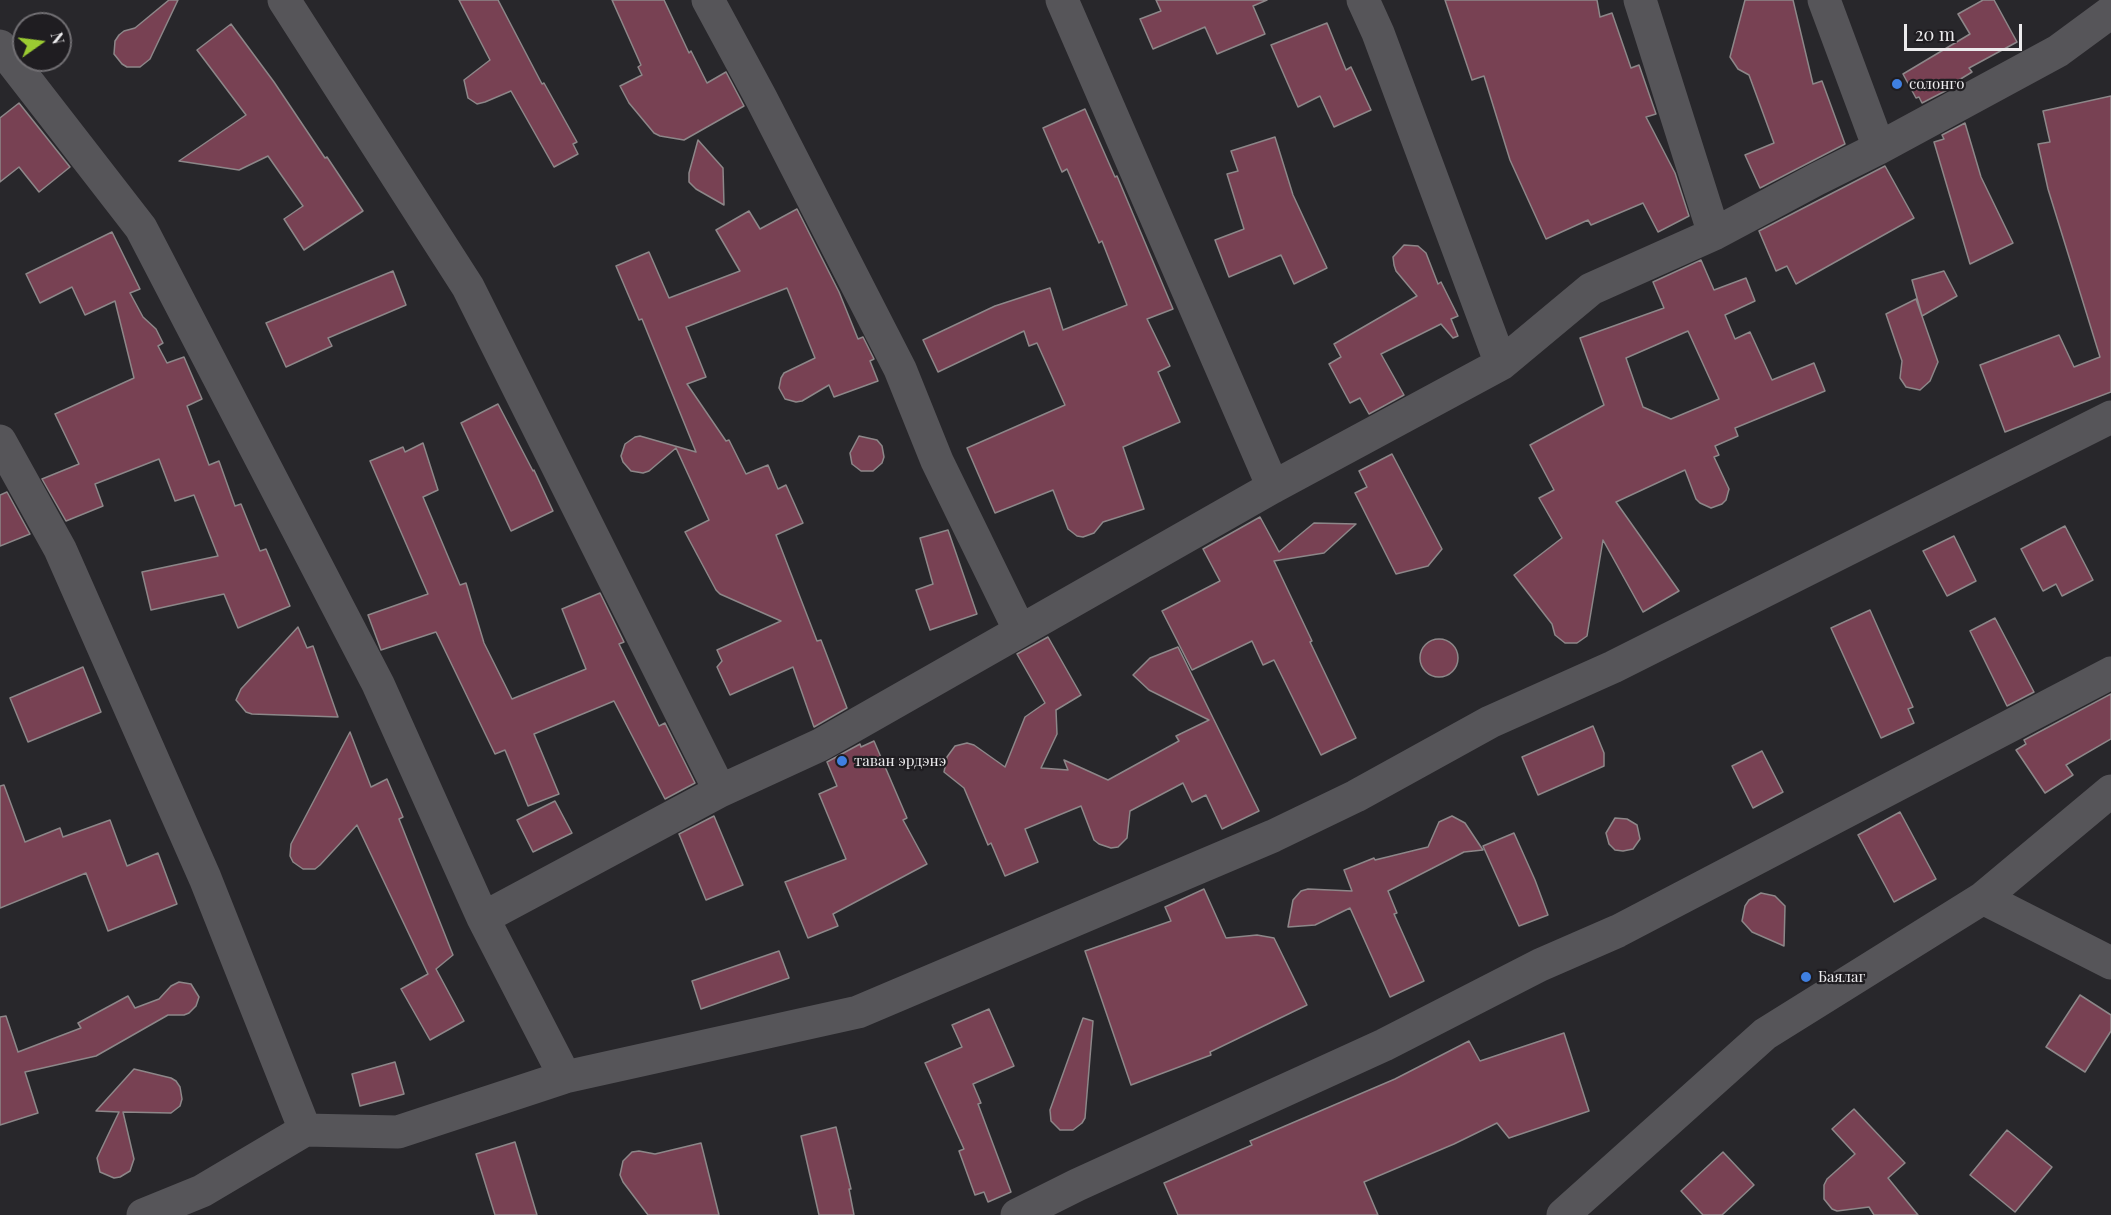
<!DOCTYPE html>
<html>
<head>
<meta charset="utf-8">
<style>
  body { margin:0 }
  #map { position:relative; width:2111px; height:1215px; overflow:hidden; background:#28272b; font-family:"Playfair Display",serif }
  canvas { display:block }
  .north { position:absolute; left:12px; top:12px; width:60px; height:60px; box-sizing:border-box; background:#1f1d21; border:2px solid #716f73; border-radius:50%; rotate:76deg; font-size:16px; font-weight:700; line-height:24px; text-align:center; color:#ecebed }
  .north::after { content:''; display:block; margin:auto; width:21px; height:27px; background:#9bcb32; clip-path:polygon(50% 0,100% 100%,50% 72%,0 100%) }
  .scale { position:absolute; left:1904px; top:24px; width:118px; height:27px; box-sizing:border-box; border:3px solid #ecebed; border-top:0; padding-left:8px; font-size:18px; line-height:21px; white-space:nowrap; color:#ecebed; -webkit-text-stroke:4px #1f1d21; paint-order:stroke }
</style>
</head>
<body>
<div id="map">
<canvas width="2111" height="1215"></canvas>
<div class="north">N</div>
<div class="scale">20 m</div>
</div>
<script>
const g = document.querySelector('canvas').getContext('2d');
g.lineJoin = 'round';
function fillPath(path, color) {
  g.fillStyle = color;
  g.fill(path, 'evenodd');
}
function strokePath(path, color, width, dash) {
  g.strokeStyle = color;
  g.lineWidth = width;
  g.lineCap = dash ? 'butt' : 'round';
  g.setLineDash(dash || []);
  g.stroke(path);
}
function write(font, color, halo, rows, align = 'center') {
  g.font = font + ' "Playfair Display",serif';
  g.lineWidth = 4.5;
  g.setLineDash([]);
  g.textBaseline = 'middle';
  g.strokeStyle = halo;
  g.fillStyle = color;
  for (const [text, x, y, turn = 0] of rows) {
    g.save();
    g.translate(x, y);
    g.rotate((+turn || 0) * Math.PI / 180);
    g.textAlign = isNaN(turn) ? turn : align;
    if (halo) g.strokeText(text, 0, 0);
    g.fillText(text, 0, 0);
    g.restore();
  }
}
const building = new Path2D(`
  M 169,0 L 178,0 L 150,59 L 140,67 L 127,67 L 122,64 L 114,54 L 115,41 L 119,35 L 124,31 L 135,28 Z
  M 459,0 L 498,0 L 542,84 L 544,83 L 577,142 L 573,144 L 578,154 L 554,167 L 511,91 L 485,102 L 477,104 L 468,98 L 464,80 L 490,60 Z
  M 612,0 L 664,0 L 689,53 L 691,51 L 707,83 L 726,72 L 744,106 L 684,140 L 660,136 L 654,133 L 629,103 L 620,86 L 642,75 L 638,67 L 641,65 Z
  M 1156,0 L 1267,0 L 1253,6 L 1265,34 L 1217,54 L 1205,27 L 1153,49 L 1140,19 L 1161,11 Z
  M 1445,0 L 1597,0 L 1600,17 L 1612,13 L 1631,68 L 1639,65 L 1656,114 L 1646,117 L 1675,173 L 1689,216 L 1658,232 L 1643,203 L 1591,225 L 1588,220 L 1546,239 L 1510,160 L 1484,76 L 1472,80 Z
  M 1745,0 L 1793,0 L 1813,84 L 1822,81 L 1845,144 L 1760,188 L 1745,155 L 1774,143 L 1749,75 L 1738,69 L 1730,57 Z
  M 1983,0 L 1994,0 L 2017,42 L 1969,68 L 1972,72 L 1954,83 L 1955,86 L 1922,103 L 1919,97 L 1916,98 L 1903,74 L 1970,34 L 1958,14 Z
  M 1327,23 L 1346,70 L 1351,67 L 1371,110 L 1334,127 L 1320,96 L 1298,107 L 1271,45 Z
  M 231,24 L 274,82 L 325,158 L 327,157 L 363,211 L 304,250 L 284,219 L 303,206 L 268,156 L 239,170 L 179,161 L 246,115 L 197,50 Z
  M 2111,96 L 2111,392 L 2005,432 L 1980,365 L 2059,335 L 2074,367 L 2100,357 L 2048,189 L 2038,144 L 2050,142 L 2043,111 Z
  M 19,103 L 70,167 L 39,192 L 19,167 L 0,182 L 0,118 Z
  M 1085,109 L 1115,177 L 1117,176 L 1173,309 L 1147,319 L 1170,366 L 1158,372 L 1180,422 L 1123,447 L 1144,509 L 1103,522 L 1094,533 L 1083,537 L 1077,536 L 1068,529 L 1053,490 L 995,513 L 967,448 L 1065,405 L 1037,343 L 1029,346 L 1024,331 L 938,372 L 923,340 L 995,306 L 1050,288 L 1063,330 L 1127,305 L 1102,241 L 1099,243 L 1067,169 L 1062,172 L 1043,128 Z
  M 1965,123 L 1981,177 L 2013,243 L 1970,264 L 1934,142 L 1944,139 L 1942,135 Z
  M 1275,137 L 1293,195 L 1327,268 L 1294,284 L 1281,255 L 1229,277 L 1215,240 L 1244,229 L 1227,174 L 1238,171 L 1231,151 Z
  M 698,140 L 723,168 L 724,205 L 696,189 L 689,182 L 689,173 Z
  M 1885,166 L 1914,218 L 1796,284 L 1787,266 L 1776,271 L 1759,231 Z
  M 797,209 L 839,292 L 858,339 L 863,337 L 874,359 L 870,361 L 878,381 L 834,397 L 829,385 L 802,401 L 796,402 L 785,399 L 779,388 L 781,378 L 784,373 L 815,358 L 787,288 L 686,327 L 706,377 L 687,384 L 726,441 L 729,440 L 746,474 L 768,465 L 778,489 L 786,485 L 803,523 L 776,535 L 817,641 L 821,640 L 847,708 L 814,727 L 793,667 L 730,695 L 717,667 L 722,661 L 717,650 L 781,621 L 720,594 L 716,590 L 685,532 L 709,520 L 676,448 L 649,471 L 643,473 L 631,471 L 623,462 L 621,456 L 625,444 L 635,437 L 640,436 L 696,452 L 642,319 L 639,320 L 616,266 L 649,252 L 669,298 L 740,271 L 716,230 L 749,211 L 760,229 Z
  M 112,232 L 140,289 L 130,293 L 143,317 L 156,329 L 163,343 L 158,346 L 167,363 L 184,357 L 202,399 L 187,406 L 209,465 L 219,461 L 235,506 L 241,504 L 260,551 L 266,549 L 290,606 L 238,628 L 224,594 L 151,610 L 142,572 L 218,556 L 194,495 L 175,501 L 159,459 L 95,484 L 103,506 L 66,521 L 42,479 L 79,464 L 55,414 L 134,378 L 115,301 L 85,315 L 72,287 L 40,303 L 26,274 Z
  M 1404,245 L 1418,246 L 1426,253 L 1438,284 L 1441,282 L 1458,316 L 1451,319 L 1458,336 L 1453,338 L 1441,324 L 1381,354 L 1404,395 L 1369,414 L 1360,398 L 1350,403 L 1329,364 L 1341,357 L 1334,344 L 1417,296 L 1396,271 L 1394,265 L 1393,257 Z
  M 1701,260 L 1714,290 L 1746,278 L 1755,301 L 1725,315 L 1735,339 L 1750,332 L 1772,380 L 1814,363 L 1825,391 L 1735,428 L 1738,436 L 1715,446 L 1719,455 L 1714,457 L 1729,489 L 1726,500 L 1722,504 L 1711,508 L 1700,503 L 1696,499 L 1685,470 L 1616,502 L 1679,591 L 1643,612 L 1603,540 L 1587,636 L 1577,643 L 1565,643 L 1555,635 L 1552,624 L 1514,575 L 1562,538 L 1539,498 L 1554,490 L 1530,445 L 1604,405 L 1580,338 L 1664,308 L 1653,282 ZM 1688,331 L 1719,399 L 1671,419 L 1643,407 L 1626,358 Z
  M 393,271 L 406,305 L 328,338 L 332,346 L 286,367 L 266,323 Z
  M 1944,271 L 1957,296 L 1922,316 L 1912,280 Z
  M 1916,299 L 1938,362 L 1930,381 L 1920,390 L 1906,387 L 1900,378 L 1902,361 L 1886,314 Z
  M 498,404 L 533,471 L 534,470 L 553,511 L 511,531 L 461,423 Z
  M 859,436 L 877,440 L 882,446 L 884,457 L 882,463 L 873,471 L 861,471 L 852,464 L 850,453 Z
  M 423,443 L 438,490 L 423,497 L 460,585 L 466,583 L 484,643 L 512,699 L 586,669 L 562,609 L 600,593 L 624,642 L 619,644 L 659,726 L 665,723 L 695,783 L 665,799 L 614,701 L 534,734 L 559,794 L 528,806 L 505,750 L 495,754 L 436,632 L 381,650 L 368,615 L 428,594 L 370,461 L 403,447 L 405,452 Z
  M 1392,454 L 1442,549 L 1428,566 L 1396,574 L 1355,493 L 1367,487 L 1359,471 Z
  M 7,492 L 30,534 L 0,546 L 0,495 Z
  M 1260,517 L 1279,552 L 1314,523 L 1356,524 L 1324,553 L 1274,561 L 1312,641 L 1310,642 L 1356,738 L 1321,755 L 1274,660 L 1263,665 L 1252,641 L 1192,670 L 1162,611 L 1220,581 L 1203,549 Z
  M 2065,526 L 2093,580 L 2062,596 L 2056,584 L 2043,591 L 2021,549 Z
  M 948,530 L 977,614 L 930,630 L 916,590 L 933,584 L 920,538 Z
  M 1954,536 L 1976,581 L 1947,596 L 1923,551 Z
  M 1870,610 L 1913,707 L 1908,709 L 1914,723 L 1881,738 L 1831,628 Z
  M 1995,618 L 2034,692 L 2007,706 L 1970,631 Z
  M 298,627 L 307,648 L 313,646 L 338,717 L 252,714 L 246,712 L 236,700 L 241,689 Z
  M 1048,637 L 1081,695 L 1056,710 L 1057,734 L 1041,768 L 1068,770 L 1064,760 L 1108,780 L 1179,741 L 1176,736 L 1209,720 L 1149,690 L 1133,675 L 1150,658 L 1178,647 L 1259,811 L 1222,829 L 1206,795 L 1192,802 L 1183,783 L 1130,811 L 1127,838 L 1118,847 L 1111,848 L 1099,844 L 1094,840 L 1081,806 L 1025,829 L 1038,862 L 1005,876 L 991,843 L 988,845 L 964,788 L 944,772 L 947,757 L 955,746 L 967,743 L 974,745 L 1005,767 L 1025,717 L 1045,703 L 1017,654 Z
  M1420 658a19 19 0 1 1 38 0a19 19 0 1 1-38 0Z
  M 83,667 L 101,712 L 28,742 L 10,698 Z
  M 2111,694 L 2111,739 L 2066,765 L 2073,775 L 2045,793 L 2016,750 L 2026,744 L 2024,740 Z
  M 1593,726 L 1604,753 L 1604,766 L 1538,795 L 1522,757 Z
  M 350,732 L 371,787 L 387,779 L 403,817 L 399,819 L 453,955 L 436,969 L 464,1021 L 430,1040 L 401,989 L 428,974 L 357,825 L 320,865 L 315,869 L 303,869 L 293,862 L 290,856 L 291,844 Z
  M 874,741 L 907,818 L 903,820 L 927,864 L 833,914 L 838,926 L 808,938 L 785,882 L 846,859 L 819,794 L 837,786 L 827,762 L 860,744 L 861,747 Z
  M 1762,751 L 1783,792 L 1753,808 L 1732,766 Z
  M 4,785 L 25,842 L 60,828 L 63,837 L 110,820 L 127,866 L 158,853 L 177,904 L 108,931 L 86,873 L 0,908 L 0,786 Z
  M 555,801 L 572,833 L 533,852 L 517,820 Z
  M 1900,812 L 1936,879 L 1894,902 L 1858,835 Z
  M 714,816 L 743,885 L 706,900 L 679,834 Z
  M 1452,816 L 1465,823 L 1483,850 L 1464,852 L 1388,891 L 1397,913 L 1394,914 L 1424,981 L 1390,997 L 1350,908 L 1315,925 L 1288,927 L 1293,900 L 1301,891 L 1308,889 L 1352,891 L 1344,870 L 1374,858 L 1375,860 L 1428,847 L 1439,822 Z
  M 1615,818 L 1627,819 L 1637,825 L 1640,839 L 1633,849 L 1623,851 L 1615,850 L 1609,844 L 1606,833 Z
  M 1514,833 L 1535,880 L 1548,915 L 1519,926 L 1483,846 Z
  M 1204,889 L 1226,938 L 1257,935 L 1274,938 L 1307,1005 L 1210,1052 L 1211,1055 L 1131,1085 L 1085,951 L 1171,921 L 1165,907 Z
  M 1761,893 L 1775,896 L 1785,906 L 1784,946 L 1752,932 L 1742,921 L 1745,906 L 1749,900 Z
  M 779,951 L 789,978 L 701,1009 L 692,981 Z
  M 179,982 L 191,984 L 199,997 L 196,1006 L 189,1013 L 184,1015 L 168,1015 L 96,1056 L 25,1072 L 38,1113 L 0,1125 L 0,1017 L 6,1016 L 18,1052 L 81,1028 L 78,1023 L 128,996 L 135,1008 L 159,999 L 171,986 Z
  M 2080,995 L 2111,1015 L 2111,1031 L 2085,1072 L 2046,1047 Z
  M 989,1009 L 1014,1066 L 973,1084 L 981,1103 L 978,1104 L 1011,1192 L 988,1202 L 984,1192 L 975,1195 L 959,1151 L 964,1149 L 925,1063 L 962,1047 L 952,1025 Z
  M 1083,1018 L 1093,1021 L 1085,1118 L 1082,1123 L 1073,1130 L 1060,1130 L 1051,1121 L 1050,1110 Z
  M 1564,1033 L 1589,1111 L 1509,1138 L 1497,1123 L 1454,1144 L 1364,1182 L 1378,1215 L 1178,1215 L 1164,1183 L 1252,1145 L 1250,1141 L 1395,1079 L 1469,1041 L 1480,1061 Z
  M 395,1062 L 404,1094 L 360,1106 L 352,1074 Z
  M 134,1069 L 171,1078 L 176,1081 L 180,1087 L 182,1099 L 180,1106 L 171,1113 L 123,1112 L 134,1159 L 130,1171 L 120,1177 L 114,1178 L 100,1172 L 97,1158 L 119,1112 L 96,1111 Z
  M 1854,1109 L 1905,1163 L 1888,1178 L 1918,1215 L 1874,1215 L 1869,1207 L 1837,1211 L 1832,1209 L 1824,1199 L 1824,1185 L 1827,1179 L 1855,1154 L 1832,1129 Z
  M 836,1127 L 851,1189 L 849,1189 L 854,1215 L 819,1215 L 801,1136 Z
  M 2007,1130 L 2052,1167 L 2015,1212 L 1970,1175 Z
  M 515,1142 L 537,1215 L 495,1215 L 476,1154 Z
  M 701,1143 L 719,1215 L 648,1215 L 623,1182 L 620,1175 L 623,1161 L 632,1152 L 639,1151 L 655,1154 Z
  M 1723,1152 L 1754,1185 L 1722,1215 L 1703,1215 L 1681,1191 Z`);
fillPath(building, '#784153');
strokePath(building, '#8d8789', 1.5);
strokePath(new Path2D(`
  M 284,0 L 468,287 L 720,791
  M 708,0 L 761,98 L 900,369 L 937,461 L 1020,631
  M 1062,0 L 1273,487
  M 1363,0 L 1378,33 L 1501,364
  M 1640,0 L 1714,234
  M 1824,0 L 1879,148
  M 0,46 L 141,228 L 378,684 L 483,918 L 565,1077
  M 0,441 L 60,549 L 205,878 L 305,1130
  M 1983,898 L 2111,963
  M 483,918 L 720,791 L 820,745 L 1273,487 L 1501,364 L 1591,289 L 1714,234 L 1817,179 L 1879,148 L 2058,51 L 2111,12
  M 143,1215 L 202,1191 L 305,1130 L 398,1132 L 565,1077 L 858,1012 L 1273,836 L 1356,796 L 1490,722 L 1613,667 L 2111,417
  M 1017,1215 L 1077,1185 L 1384,1045 L 1540,965 L 1618,931 L 2111,673
  M 1563,1215 L 1765,1034 L 1983,898 L 2111,791`), '#565559', 33);
for (const [x, y, r, color] of [
  [1897,84,6,"#3f7fe0"],
  [842,761,6,"#3f7fe0"],
  [1806,977,6,"#3f7fe0"]
]) {
  const dot = new Path2D();
  dot.arc(x, y, r, 0, 2 * Math.PI);
  g.fillStyle = color;
  g.fill(dot);
  strokePath(dot, '#1f1d21', 2);
}
write('15px', '#ecebed', '#1f1d21', [
  ["солонго",1909,84],
  ["таван эрдэнэ",854,761],
  ["Баялаг",1818,977]
], 'left');
</script>
</body>
</html>
